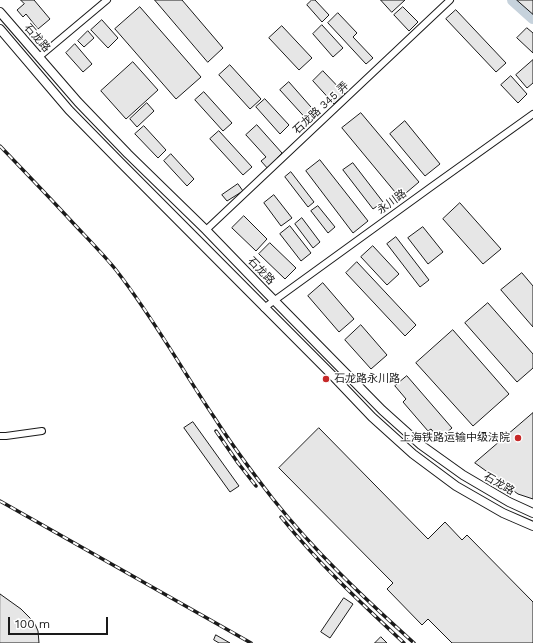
<!DOCTYPE html>
<html>
<head>
<meta charset="utf-8">
<style>
  body { margin:0 }
  #map { position:relative; width:533px; height:643px; overflow:hidden; background:#fff; font-family:"Work Sans",sans-serif }
  canvas { display:block }
  .scale { position:absolute; left:8px; top:617px; width:100px; height:18px; box-sizing:border-box; border:2px solid #1a1a1a; border-top:0; padding-left:5px; font-size:12px; line-height:14px; white-space:nowrap; color:#1a1a1a; -webkit-text-stroke:3px #fff; paint-order:stroke }
</style>
</head>
<body>
<div id="map">
<canvas width="533" height="643"></canvas>
<div class="scale">100 m</div>
</div>
<script>
const g = document.querySelector('canvas').getContext('2d');
g.lineJoin = 'round';
function strokePath(path, color, width, dash) {
  g.strokeStyle = color;
  g.lineWidth = width;
  g.lineCap = dash ? 'butt' : 'round';
  g.setLineDash(dash || []);
  g.stroke(path);
}
function fillPath(path, color) {
  g.fillStyle = color;
  g.fill(path, 'evenodd');
}
function write(font, color, halo, rows, align = 'center') {
  g.font = font + ' "Work Sans","Noto Sans SC",sans-serif';
  g.lineWidth = 3;
  g.setLineDash([]);
  g.textBaseline = 'middle';
  g.strokeStyle = halo;
  g.fillStyle = color;
  for (const [text, x, y, turn = 0] of rows) {
    g.save();
    g.translate(x, y);
    g.rotate((+turn || 0) * Math.PI / 180);
    g.textAlign = isNaN(turn) ? turn : align;
    if (halo) g.strokeText(text, 0, 0);
    g.fillText(text, 0, 0);
    g.restore();
  }
}
strokePath(new Path2D(`
  M 513,0 L 533,18`), '#c6d2dc', 12);
const building = new Path2D(`
  M 21,0 L 34,0 L 50,19 L 38,29 L 26,14 L 23,17 L 17,10 L 24,4 Z
  M 155,0 L 182,0 L 223,48 L 208,62 Z
  M 312,0 L 315,0 L 329,15 L 322,22 L 307,5 Z
  M 381,0 L 405,0 L 392,12 Z
  M 517,0 L 533,0 L 533,14 Z
  M 140,7 L 201,77 L 176,99 L 115,29 Z
  M 403,7 L 418,22 L 409,31 L 394,15 Z
  M 456,10 L 506,63 L 496,72 L 446,19 Z
  M 338,13 L 357,33 L 353,37 L 373,58 L 366,64 L 328,23 Z
  M 102,20 L 118,38 L 108,48 L 91,30 Z
  M 322,25 L 343,48 L 333,57 L 313,34 Z
  M 282,26 L 312,58 L 299,70 L 269,38 Z
  M 527,28 L 533,33 L 533,53 L 517,38 Z
  M 88,31 L 94,38 L 84,47 L 78,41 Z
  M 75,44 L 92,64 L 83,72 L 66,53 Z
  M 533,60 L 533,83 L 527,88 L 516,75 Z
  M 133,62 L 158,90 L 126,119 L 101,91 Z
  M 230,65 L 261,99 L 250,109 L 219,75 Z
  M 323,71 L 345,94 L 334,104 L 313,81 Z
  M 511,76 L 527,94 L 518,103 L 501,85 Z
  M 289,82 L 318,115 L 310,123 L 280,90 Z
  M 204,92 L 232,123 L 223,131 L 195,100 Z
  M 265,99 L 289,125 L 280,134 L 256,107 Z
  M 147,103 L 154,111 L 137,127 L 130,119 Z
  M 361,113 L 419,182 L 400,198 L 342,128 Z
  M 405,121 L 440,164 L 425,176 L 390,134 Z
  M 257,125 L 282,153 L 277,158 L 280,160 L 269,170 L 261,161 L 266,157 L 246,135 Z
  M 144,126 L 166,150 L 158,158 L 135,134 Z
  M 219,131 L 252,167 L 243,175 L 210,139 Z
  M 171,154 L 194,179 L 187,186 L 164,161 Z
  M 320,160 L 368,221 L 353,233 L 306,171 Z
  M 353,163 L 383,202 L 373,209 L 343,170 Z
  M 291,172 L 314,202 L 308,207 L 285,177 Z
  M 238,184 L 243,191 L 227,201 L 222,195 Z
  M 274,195 L 292,218 L 281,226 L 264,203 Z
  M 460,203 L 501,249 L 483,264 L 443,219 Z
  M 318,206 L 335,227 L 328,233 L 311,211 Z
  M 244,216 L 267,239 L 256,251 L 232,228 Z
  M 302,218 L 320,242 L 313,248 L 295,224 Z
  M 290,226 L 311,253 L 301,261 L 280,234 Z
  M 423,227 L 443,252 L 428,264 L 408,238 Z
  M 396,237 L 429,280 L 420,287 L 387,244 Z
  M 270,243 L 296,268 L 285,279 L 259,254 Z
  M 373,246 L 399,274 L 387,285 L 361,257 Z
  M 357,262 L 416,325 L 405,336 L 346,273 Z
  M 522,273 L 533,286 L 533,327 L 501,290 Z
  M 323,283 L 354,319 L 339,332 L 308,296 Z
  M 488,303 L 533,354 L 533,368 L 517,382 L 465,323 Z
  M 361,325 L 387,355 L 371,369 L 345,340 Z
  M 453,330 L 509,394 L 473,426 L 416,363 Z
  M 407,376 L 452,428 L 439,439 L 431,429 L 428,431 L 403,402 L 406,399 L 395,386 Z
  M 533,413 L 533,499 L 518,494 L 475,463 Z
  M 193,422 L 239,486 L 230,492 L 184,428 Z
  M 319,428 L 428,539 L 445,522 L 462,540 L 467,535 L 533,602 L 533,643 L 452,643 L 428,619 L 422,625 L 387,589 L 393,583 L 279,468 Z
  M 0,594 L 21,609 L 30,618 L 35,624 L 38,631 L 39,643 L 0,643 Z
  M 344,598 L 353,604 L 330,638 L 321,632 Z
  M 216,635 L 230,643 L 219,643 L 214,640 Z
  M 381,637 L 387,643 L 375,643 Z`);
fillPath(building, '#e6e6e6');
strokePath(building, '#1a1a1a', 1);
const street = new Path2D(`
  M 39,57 L 107,0
  M 206,230 L 450,0
  M 264,308 L 431,187 L 533,114
  M 0,436 L 6,436 L 42,431`);
const secondary = new Path2D(`
  M 0,12 L 78,102 L 128,154 L 206,230 L 264,290 L 382,410 L 421,445 L 463,475 L 509,502 L 533,513
  M 0,29 L 69,110 L 120,162 L 331,374 L 372,417 L 413,454 L 456,486 L 503,513 L 533,526`);
strokePath(street, '#1a1a1a', 8);
strokePath(secondary, '#1a1a1a', 10);
strokePath(street, '#fff', 6);
strokePath(secondary, '#fff', 8);
const rail = new Path2D(`
  M 0,146 C 25,172 50,198 74,224 C 88,239 103,254 116,270 C 152,316 181,368 214,417 C 232,445 252,472 273,499 C 315,552 364,598 414,643
  M 216,431 L 238,463 L 256,486
  M 0,501 L 251,643
  M 281,517 C 318,563 361,603 404,643`);
strokePath(rail, '#1a1a1a', 3.5);
strokePath(rail, '#fff', 2, [6]);
for (const [x, y, r, color] of [
  [326,379,4,"#c62828"],
  [518,438,4,"#c62828"]
]) {
  const dot = new Path2D();
  dot.arc(x, y, r, 0, 2 * Math.PI);
  g.fillStyle = color;
  g.fill(dot);
  strokePath(dot, '#fff', 1.5);
}
write('11px', '#1a1a1a', '#fff', [
  ["石龙路",37,38,49],
  ["石龙路 345 弄",321,108,-43],
  ["永川路",392,202,-36],
  ["石龙路",261,271,46],
  ["石龙路",499,484,30]
]);
write('11px', '#1a1a1a', '#fff', [
  ["石龙路永川路",334,379],
  ["上海铁路运输中级法院",510,438,"right"]
], 'left');
</script>
</body>
</html>
